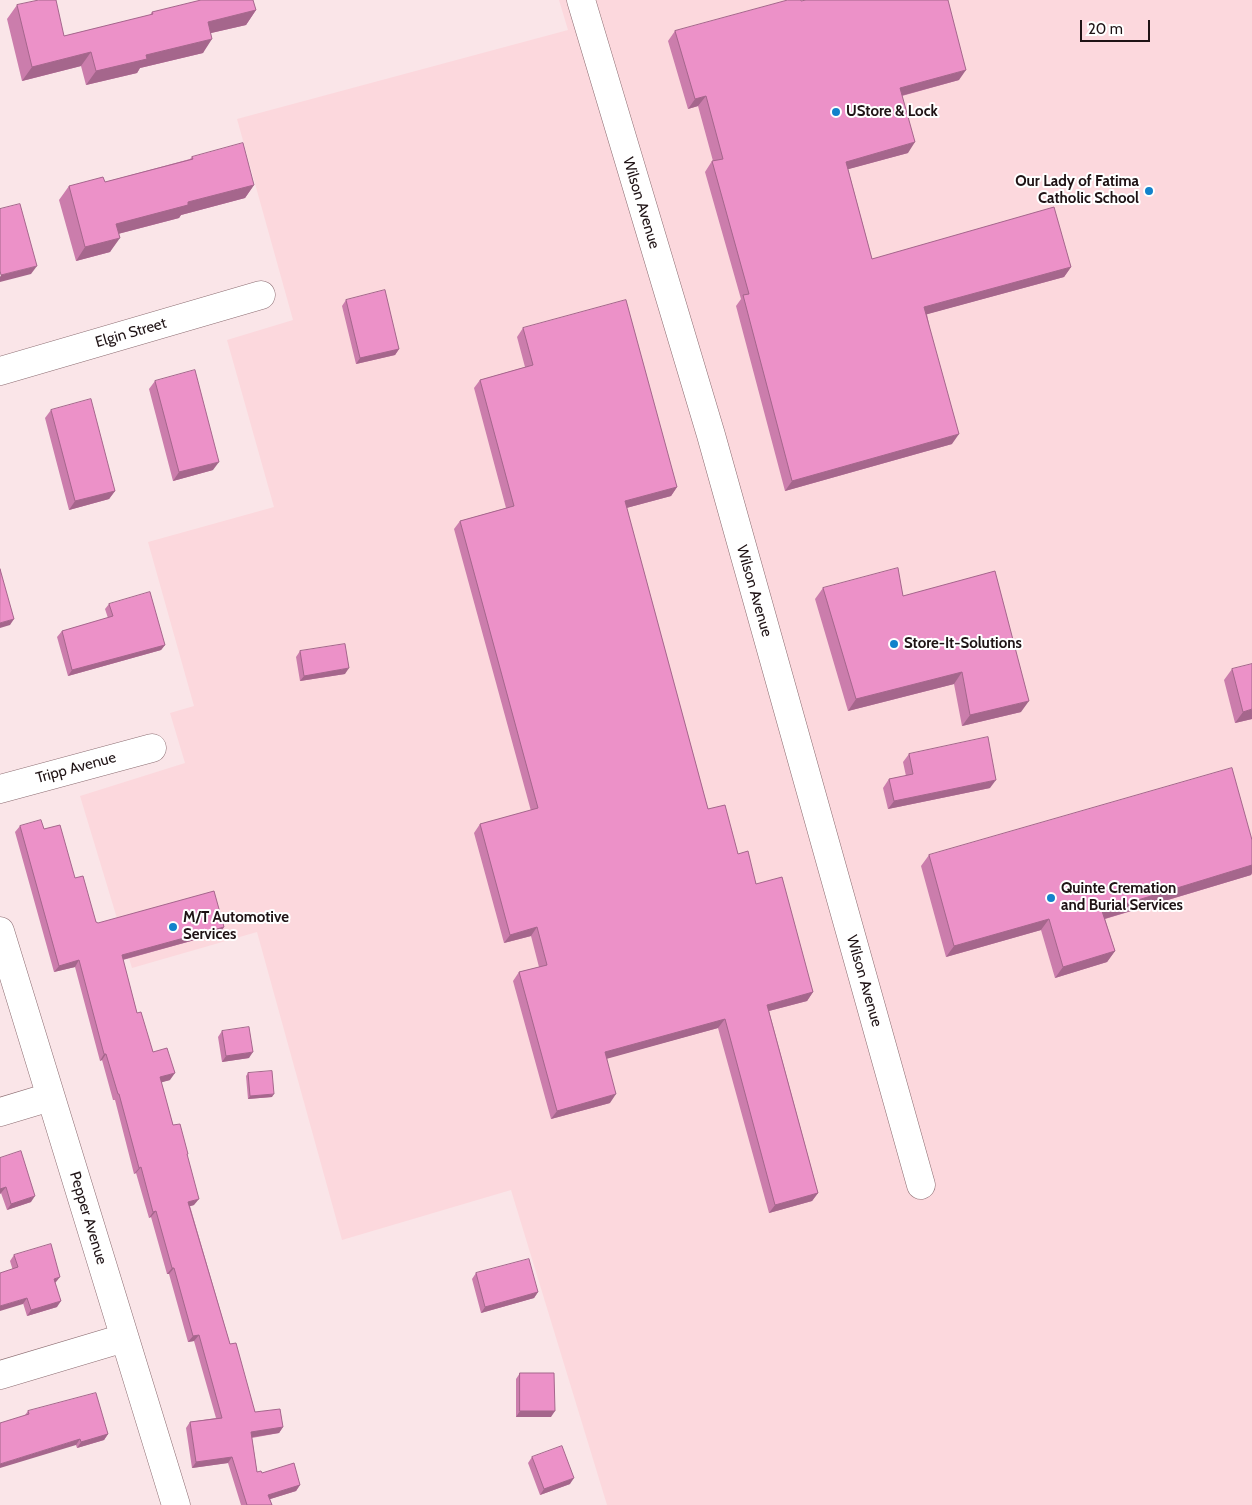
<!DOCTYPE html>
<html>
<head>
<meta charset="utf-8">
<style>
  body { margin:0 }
  #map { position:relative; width:1252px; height:1505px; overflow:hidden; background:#fae5e8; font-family:Cabin,sans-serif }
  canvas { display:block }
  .scale { position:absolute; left:1080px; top:20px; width:70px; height:22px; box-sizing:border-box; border:2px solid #1f1315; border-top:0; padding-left:6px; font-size:15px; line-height:18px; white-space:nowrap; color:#1f1315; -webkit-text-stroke:4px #fff; paint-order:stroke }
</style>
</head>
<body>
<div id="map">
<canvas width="1252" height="1505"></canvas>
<div class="scale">20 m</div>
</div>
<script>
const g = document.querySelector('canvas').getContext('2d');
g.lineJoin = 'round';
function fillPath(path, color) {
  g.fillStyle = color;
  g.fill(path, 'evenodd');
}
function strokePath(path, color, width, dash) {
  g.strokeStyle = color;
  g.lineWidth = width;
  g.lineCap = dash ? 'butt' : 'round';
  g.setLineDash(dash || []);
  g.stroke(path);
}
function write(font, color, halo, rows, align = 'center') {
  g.font = font + ' Cabin,sans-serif';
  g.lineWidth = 4;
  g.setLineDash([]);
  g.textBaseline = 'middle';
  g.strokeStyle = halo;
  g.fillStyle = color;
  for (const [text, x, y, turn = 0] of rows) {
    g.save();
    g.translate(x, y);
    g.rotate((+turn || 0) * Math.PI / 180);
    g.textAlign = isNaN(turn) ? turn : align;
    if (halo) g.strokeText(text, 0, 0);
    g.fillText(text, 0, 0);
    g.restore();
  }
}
fillPath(new Path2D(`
  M 559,0 L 1252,0 L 1252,1505 L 607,1505 L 511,1190 L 342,1240 L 257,932 L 132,968 L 80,796 L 185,763 L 170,713 L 194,706 L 148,542 L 274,507 L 227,340 L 293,320 L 237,119 L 568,30 Z`), '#fcd8dd');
const minor = new Path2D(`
  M 581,0 L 711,435 L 921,1185
  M 0,371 L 261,295
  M 0,789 L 152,748
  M 0,931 L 176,1505
  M 0,1112 L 50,1097
  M 0,1375 L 124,1338`);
strokePath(minor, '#8c6d72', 29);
strokePath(minor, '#fff', 28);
fillPath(new Path2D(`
  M 801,1 L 959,80 L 902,96 L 908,153 L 848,169 L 872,259 L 1071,267 L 1064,277 L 927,314 L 952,444 L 785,491 L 736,306 L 741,299 L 705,172 L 712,161 L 713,161 L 698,106 L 688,109 L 668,41 L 675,31 Z
  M 17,5 L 64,36 L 150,15 L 152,12 L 256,10 L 246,25 L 211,33 L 203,53 L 140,68 L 137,73 L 86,85 L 81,66 L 22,81 L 7,19 Z
  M 192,157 L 254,185 L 245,198 L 181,215 L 179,218 L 118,234 L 110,252 L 76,261 L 59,200 L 69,186 L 105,182 L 190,159 Z
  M 346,300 L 399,349 L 395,355 L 356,364 L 342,306 Z
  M 523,328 L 677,487 L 671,496 L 626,508 L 708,809 L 738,854 L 756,884 L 813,992 L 807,1001 L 769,1011 L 818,1193 L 812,1201 L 769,1213 L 718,1028 L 607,1058 L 610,1103 L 551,1119 L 513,981 L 519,972 L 539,967 L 531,936 L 504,943 L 474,833 L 480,824 L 531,811 L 454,529 L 460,521 L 506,508 L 474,388 L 480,380 L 525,367 L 517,337 Z
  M 155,381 L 213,470 L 173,481 L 149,389 Z
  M 51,410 L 115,491 L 109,499 L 69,510 L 45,418 Z
  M 823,588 L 903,596 L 1021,712 L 962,726 L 954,684 L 848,711 L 815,599 Z
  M 109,604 L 165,645 L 161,650 L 68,676 L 57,637 L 62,631 L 108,618 L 105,609 Z
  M 300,651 L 345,674 L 300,681 L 296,657 Z
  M 1232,669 L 1252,719 L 1235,723 L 1224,680 Z
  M 909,754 L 990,788 L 888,809 L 883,788 L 889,779 L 906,776 L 903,762 Z
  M 20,826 L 44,829 L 75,878 L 96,922 L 98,923 L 224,927 L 220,933 L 123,960 L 137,1013 L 153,1052 L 170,1080 L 161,1082 L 173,1125 L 187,1156 L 194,1205 L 190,1206 L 230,1344 L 255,1412 L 283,1427 L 279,1433 L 252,1438 L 257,1472 L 262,1473 L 300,1485 L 296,1491 L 270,1499 L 272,1505 L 241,1505 L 228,1463 L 192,1468 L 186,1428 L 190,1422 L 216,1418 L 194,1341 L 188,1342 L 169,1274 L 167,1274 L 151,1217 L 149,1218 L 136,1173 L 134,1174 L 115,1100 L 113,1100 L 102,1060 L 100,1061 L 75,967 L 54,972 L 15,832 Z
  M 1252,840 L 1252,873 L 1251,875 L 1105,919 L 1115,951 L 1107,962 L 1055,978 L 1041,930 L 946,957 L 921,866 L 929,855 Z
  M 222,1031 L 249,1058 L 222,1062 L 218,1037 Z
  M 248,1073 L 272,1097 L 248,1099 L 246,1076 Z
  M 0,1158 L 31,1202 L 7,1210 L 1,1193 L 0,1194 Z
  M 14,1255 L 56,1282 L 55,1283 L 57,1307 L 27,1316 L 10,1261 Z
  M 476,1273 L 538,1292 L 534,1298 L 481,1313 L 472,1279 Z
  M 520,1373 L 551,1417 L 516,1417 L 516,1379 Z
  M 28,1411 L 108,1434 L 104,1440 L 77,1448 L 76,1445 L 25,1415 Z
  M 532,1457 L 570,1484 L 540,1495 L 528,1463 Z`), '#cb7dac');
fillPath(new Path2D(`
  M 256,10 L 246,25 L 198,36 L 208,22 Z
  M 212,39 L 203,53 L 140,68 L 137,73 L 86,85 L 96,71 L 146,55 Z
  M 91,52 L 81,66 L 22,81 L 32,67 Z
  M 966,70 L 959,80 L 893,98 L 900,88 Z
  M 706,96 L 698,106 L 688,109 L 695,99 Z
  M 915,142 L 908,153 L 838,172 L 846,162 Z
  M 254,185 L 245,198 L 181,215 L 179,218 L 106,237 L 116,224 L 188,202 Z
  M 120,238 L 110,252 L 76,261 L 85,247 Z
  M 37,266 L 31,274 L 0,282 L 0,277 L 1,275 Z
  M 1071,267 L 1064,277 L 917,317 L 924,307 Z
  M 399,349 L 395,355 L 356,364 L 360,358 Z
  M 959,434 L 952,444 L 785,491 L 792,481 Z
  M 219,462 L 213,470 L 173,481 L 179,472 Z
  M 677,487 L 671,496 L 619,510 L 625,501 Z
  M 115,491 L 109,499 L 69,510 L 75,501 Z
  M 14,619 L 10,625 L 0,628 L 0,623 Z
  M 165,645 L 161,650 L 68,676 L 72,670 Z
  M 349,668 L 345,674 L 300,681 L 304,676 Z
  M 962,672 L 954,684 L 848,711 L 856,699 Z
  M 1029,701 L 1021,712 L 962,726 L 970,715 Z
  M 1252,709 L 1252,719 L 1235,723 L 1243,712 Z
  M 996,780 L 990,788 L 888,809 L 894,801 Z
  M 1252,865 L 1252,873 L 1251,875 L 1094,922 L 1102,911 Z
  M 1049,919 L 1041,930 L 946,957 L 954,946 Z
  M 224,927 L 220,933 L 118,961 L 122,955 Z
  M 537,927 L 531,936 L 504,943 L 510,935 Z
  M 1115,951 L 1107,962 L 1055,978 L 1063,967 Z
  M 79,960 L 75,967 L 54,972 L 59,966 Z
  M 813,992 L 807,1001 L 761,1013 L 767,1005 Z
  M 725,1019 L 718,1028 L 599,1061 L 605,1052 Z
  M 253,1052 L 249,1058 L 222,1062 L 226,1056 Z
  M 104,1054 L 106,1054 L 102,1060 L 100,1061 Z
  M 175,1073 L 170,1080 L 156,1084 L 160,1077 Z
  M 274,1094 L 272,1097 L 248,1099 L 250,1096 Z
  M 616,1094 L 610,1103 L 551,1119 L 557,1111 Z
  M 141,1167 L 136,1173 L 134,1174 L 139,1168 Z
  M 6,1187 L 1,1193 L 0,1194 L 0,1189 Z
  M 818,1193 L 812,1201 L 769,1213 L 775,1205 Z
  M 35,1196 L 31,1202 L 7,1210 L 11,1204 Z
  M 199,1199 L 194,1205 L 184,1208 L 188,1202 Z
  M 156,1211 L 151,1217 L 149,1218 L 153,1212 Z
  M 172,1268 L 174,1268 L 169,1274 L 167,1274 Z
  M 60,1277 L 56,1282 L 50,1284 L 54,1279 Z
  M 538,1292 L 534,1298 L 481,1313 L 485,1307 Z
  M 27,1298 L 23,1304 L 0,1311 L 0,1306 Z
  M 61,1301 L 57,1307 L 27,1316 L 31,1310 Z
  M 199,1335 L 194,1341 L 188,1342 L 193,1336 Z
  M 520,1411 L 555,1411 L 551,1417 L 516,1417 Z
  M 283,1427 L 279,1433 L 247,1438 L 251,1432 Z
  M 108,1434 L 104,1440 L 77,1448 L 81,1442 Z
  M 80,1439 L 76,1445 L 0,1468 L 0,1464 Z
  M 232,1457 L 228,1463 L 192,1468 L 196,1462 Z
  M 574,1478 L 570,1484 L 540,1495 L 544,1489 Z
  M 300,1485 L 296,1491 L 264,1501 L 268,1495 Z`), '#a5668c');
const building = new Path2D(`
  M 39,0 L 56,0 L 64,36 L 153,14 L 152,12 L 201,0 L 253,0 L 256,10 L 208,22 L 212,39 L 146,55 L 147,59 L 96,71 L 91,52 L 32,67 L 17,5 Z
  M 788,0 L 801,0 L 801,1 L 806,0 L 948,0 L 966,70 L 900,88 L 915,142 L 846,162 L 872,259 L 1054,207 L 1071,267 L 924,307 L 959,434 L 792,481 L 743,295 L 749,294 L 712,161 L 723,159 L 706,96 L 695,99 L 675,31 Z
  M 243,143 L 254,185 L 188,202 L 188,205 L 116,224 L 120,238 L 85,247 L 69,186 L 103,177 L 105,182 L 193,159 L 192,157 Z
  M 20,204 L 37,266 L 1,275 L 0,271 L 0,209 Z
  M 385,290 L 399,349 L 360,358 L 346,300 Z
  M 626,300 L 677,487 L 625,501 L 708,809 L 725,805 L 738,854 L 748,851 L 756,884 L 782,877 L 813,992 L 767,1005 L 818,1193 L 775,1205 L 725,1019 L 605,1052 L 616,1094 L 557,1111 L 519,972 L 547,965 L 537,927 L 510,935 L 480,824 L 538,808 L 460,521 L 514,506 L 480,380 L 533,365 L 523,328 Z
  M 195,370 L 219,462 L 179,472 L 155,381 Z
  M 91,399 L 115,491 L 75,501 L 51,410 Z
  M 898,568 L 903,596 L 995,571 L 1029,701 L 970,715 L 962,672 L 856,699 L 823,588 Z
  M 0,569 L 14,619 L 0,623 Z
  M 150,592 L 165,645 L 72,670 L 62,631 L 113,616 L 109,604 Z
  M 345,644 L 349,668 L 304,676 L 300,651 Z
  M 1252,664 L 1252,709 L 1243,712 L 1232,669 Z
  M 988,737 L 996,780 L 894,801 L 889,779 L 913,774 L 909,754 Z
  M 1232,768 L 1252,840 L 1252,865 L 1102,911 L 1115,951 L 1063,967 L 1049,919 L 954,946 L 929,855 Z
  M 41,820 L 44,829 L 60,825 L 75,878 L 83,876 L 96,922 L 98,923 L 214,891 L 224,927 L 122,955 L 137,1013 L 141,1012 L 153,1052 L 167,1048 L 175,1073 L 160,1077 L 173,1125 L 180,1124 L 188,1154 L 187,1154 L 199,1199 L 188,1202 L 230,1344 L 236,1343 L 255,1412 L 280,1409 L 283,1427 L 251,1432 L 257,1472 L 261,1471 L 262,1473 L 294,1463 L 300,1485 L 268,1495 L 272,1505 L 247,1505 L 232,1457 L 196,1462 L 190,1422 L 222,1418 L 199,1335 L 193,1336 L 174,1268 L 172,1268 L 156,1211 L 153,1212 L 141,1167 L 139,1168 L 119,1094 L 118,1094 L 106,1054 L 104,1054 L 79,960 L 59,966 L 20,826 Z
  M 249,1027 L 253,1052 L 226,1056 L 222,1031 Z
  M 272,1071 L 274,1094 L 250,1096 L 248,1073 Z
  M 21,1151 L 35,1196 L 11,1204 L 6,1187 L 0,1189 L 0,1158 Z
  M 51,1244 L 60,1277 L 54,1279 L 61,1301 L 31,1310 L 27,1298 L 0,1306 L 0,1273 L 18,1267 L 14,1255 Z
  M 529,1259 L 538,1292 L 485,1307 L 476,1273 Z
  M 520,1373 L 554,1373 L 555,1411 L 520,1411 Z
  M 96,1393 L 108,1434 L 81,1442 L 80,1439 L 0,1464 L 0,1423 L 29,1414 L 28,1411 Z
  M 562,1446 L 574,1478 L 544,1489 L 532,1457 Z`);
fillPath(building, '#ec91c8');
strokePath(building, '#a5668c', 1);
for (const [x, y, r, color] of [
  [836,112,5,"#1282cb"],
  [1149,191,5,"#1282cb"],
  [894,644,5,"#1282cb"],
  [1051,898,5,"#1282cb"],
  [173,927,5,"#1282cb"]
]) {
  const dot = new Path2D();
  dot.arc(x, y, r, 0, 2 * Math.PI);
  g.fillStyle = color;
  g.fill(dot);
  strokePath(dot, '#fff', 2);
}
write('bold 15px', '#1f1315', '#fff', [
  ["UStore & Lock",846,112],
  ["Our Lady of Fatima",1139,182,"right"],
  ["Catholic School",1139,199,"right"],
  ["Store-It-Solutions",904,644],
  ["Quinte Cremation",1061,889],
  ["and Burial Services",1061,906],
  ["M/T Automotive",183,918],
  ["Services",183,935]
], 'left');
write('15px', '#1f1315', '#fff', [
  ["Wilson Avenue",641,203,73],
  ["Elgin Street",131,333,-16],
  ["Wilson Avenue",754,591,74],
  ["Tripp Avenue",76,768,-15],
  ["Wilson Avenue",864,981,74],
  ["Pepper Avenue",88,1218,73]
]);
</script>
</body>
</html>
